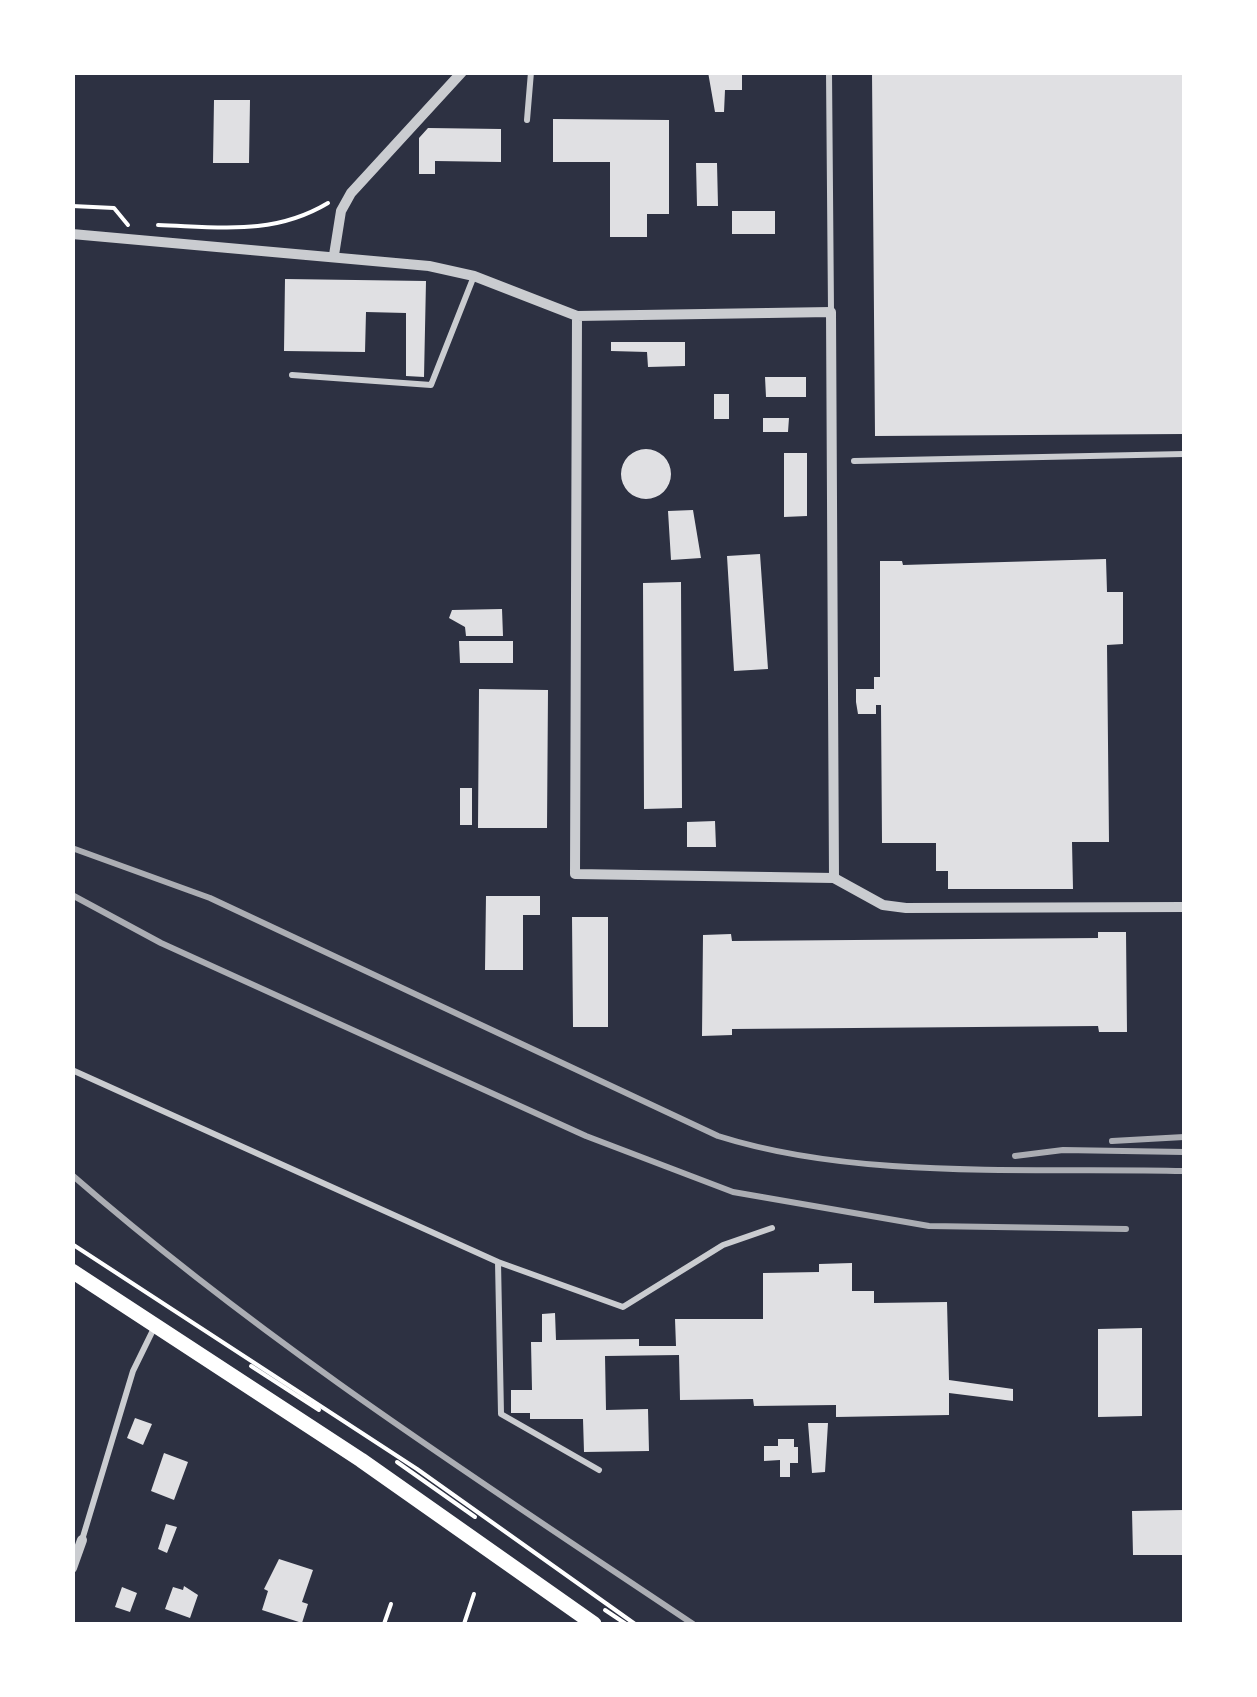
<!DOCTYPE html>
<html>
<head>
<meta charset="utf-8">
<style>
  body { margin:0 }
  #map { position:relative; width:1257px; height:1697px; overflow:hidden; background:#2d3142; font-family:Quicksand,sans-serif }
  canvas { display:block }
  .frame { position:absolute; inset:0; border:75px solid #fff; pointer-events:none }
</style>
</head>
<body>
<div id="map">
<canvas width="1257" height="1697"></canvas>
<div class="frame"></div>
</div>
<script>
const g = document.querySelector('canvas').getContext('2d');
g.lineJoin = 'round';
function fillPath(path, color) {
  g.fillStyle = color;
  g.fill(path, 'evenodd');
}
function strokePath(path, color, width, dash) {
  g.strokeStyle = color;
  g.lineWidth = width;
  g.lineCap = dash ? 'butt' : 'round';
  g.setLineDash(dash || []);
  g.stroke(path);
}
fillPath(new Path2D(`
  M 708,72 L 742,72 L 742,90 L 725,90 L 724,112 L 715,112 Z
  M 872,72 L 1184,72 L 1184,434 L 875,436 Z
  M 214,100 L 250,100 L 249,163 L 213,163 Z
  M 553,119 L 669,120 L 669,214 L 647,214 L 647,237 L 610,237 L 610,162 L 553,162 Z
  M 428,128 L 501,129 L 501,162 L 435,161 L 435,174 L 419,174 L 419,138 Z
  M 696,163 L 717,163 L 718,206 L 697,206 Z
  M 732,211 L 775,211 L 775,234 L 732,234 Z
  M 285,279 L 426,281 L 424,377 L 406,376 L 406,313 L 366,312 L 365,352 L 284,351 Z
  M 611,342 L 685,342 L 685,366 L 648,367 L 647,352 L 611,351 Z
  M 765,377 L 806,377 L 806,397 L 766,397 Z
  M 714,394 L 729,394 L 729,419 L 714,419 Z
  M 763,418 L 789,418 L 788,432 L 763,432 Z
  M621 474a25 25 0 1 1 50 0a25 25 0 1 1-50 0Z
  M 784,453 L 807,453 L 807,516 L 784,517 Z
  M 693,510 L 701,558 L 671,560 L 668,511 Z
  M 760,554 L 768,669 L 734,671 L 727,556 Z
  M 1106,559 L 1107,592 L 1123,592 L 1123,644 L 1107,645 L 1109,842 L 1072,842 L 1073,889 L 948,889 L 948,871 L 936,871 L 936,843 L 882,843 L 881,705 L 876,705 L 876,714 L 858,714 L 856,702 L 856,689 L 874,689 L 874,677 L 880,677 L 880,561 L 902,561 L 903,565 Z
  M 681,582 L 682,808 L 644,809 L 643,583 Z
  M 502,609 L 503,636 L 466,636 L 465,627 L 449,618 L 452,610 Z
  M 459,641 L 513,641 L 513,663 L 460,663 Z
  M 479,689 L 548,690 L 547,828 L 478,828 Z
  M 460,788 L 472,788 L 472,825 L 460,825 Z
  M 715,821 L 716,847 L 687,847 L 687,822 Z
  M 486,896 L 540,896 L 540,915 L 523,915 L 523,970 L 485,970 Z
  M 572,917 L 608,917 L 608,1027 L 573,1027 Z
  M 1098,932 L 1126,932 L 1127,1032 L 1099,1032 L 1098,1026 L 732,1029 L 732,1035 L 702,1036 L 703,935 L 731,934 L 732,941 L 1098,938 Z
  M 852,1263 L 852,1291 L 874,1291 L 874,1303 L 947,1302 L 949,1380 L 1013,1389 L 1013,1401 L 949,1393 L 949,1415 L 836,1417 L 836,1405 L 754,1406 L 753,1399 L 680,1400 L 679,1355 L 605,1356 L 606,1410 L 648,1409 L 649,1451 L 584,1452 L 583,1419 L 530,1419 L 530,1413 L 511,1413 L 511,1390 L 532,1390 L 531,1342 L 542,1342 L 542,1314 L 555,1313 L 556,1340 L 639,1339 L 639,1346 L 676,1346 L 675,1319 L 763,1319 L 763,1273 L 819,1272 L 819,1264 Z
  M 1142,1328 L 1142,1416 L 1098,1417 L 1098,1329 Z
  M 135,1418 L 152,1424 L 143,1445 L 127,1438 Z
  M 808,1423 L 828,1423 L 825,1472 L 812,1473 Z
  M 778,1439 L 794,1439 L 794,1447 L 798,1447 L 798,1463 L 790,1463 L 790,1477 L 780,1477 L 780,1460 L 764,1461 L 764,1446 L 778,1446 Z
  M 164,1453 L 188,1462 L 174,1500 L 151,1491 Z
  M 1184,1510 L 1184,1555 L 1133,1555 L 1132,1511 Z
  M 166,1524 L 177,1527 L 167,1553 L 158,1549 Z
  M 279,1559 L 313,1570 L 302,1602 L 308,1604 L 302,1623 L 262,1610 L 268,1591 L 264,1589 Z
  M 184,1586 L 198,1595 L 190,1618 L 165,1609 L 173,1587 L 183,1590 Z
  M 122,1587 L 137,1593 L 130,1612 L 115,1607 Z`), '#e0e0e3');
strokePath(new Path2D(`
  M 72,206 L 114,208 L 128,225
  M 158,225 C 219,227 273,236 328,203
  M 72,1244 L 417,1469 L 635,1624
  M 251,1366 L 319,1410
  M 397,1462 L 475,1517
  M 605,1610 L 626,1624
  M 384,1624 L 391,1604
  M 464,1624 L 474,1594`), '#fff', 4);
strokePath(new Path2D(`
  M 829,72 L 831,311
  M 527,120 L 531,72
  M 292,375 L 431,385 L 474,276
  M 854,461 L 1184,454
  M 72,959 L 72,961
  M 72,1070 L 498,1262 L 501,1414 L 599,1470
  M 498,1262 L 623,1307 L 723,1245 L 772,1228
  M 82,1540 L 133,1371 L 155,1326`), '#caccd0', 6);
strokePath(new Path2D(`
  M 72,234 L 429,266 L 474,276 L 577,316 L 831,312 L 834,878 L 575,874 L 577,316
  M 334,255 L 341,211 L 351,193 L 462,72
  M 834,878 L 883,905 L 906,908 L 1184,907
  M 72,1568 L 82,1540`), '#caccd0', 10);
strokePath(new Path2D(`
  M 72,1271 L 361,1460 L 594,1624`), '#fff', 15);
strokePath(new Path2D(`
  M 72,848 L 210,898 L 718,1136 C 860,1181 1035,1167 1184,1171
  M 72,895 L 161,943 L 586,1136 L 733,1192 L 929,1226 L 1126,1229
  M 1112,1141 L 1184,1137
  M 1015,1156 L 1063,1150 L 1184,1152
  M 72,1175 C 266,1344 481,1482 693,1624`), '#abadb3', 6);
</script>
</body>
</html>
